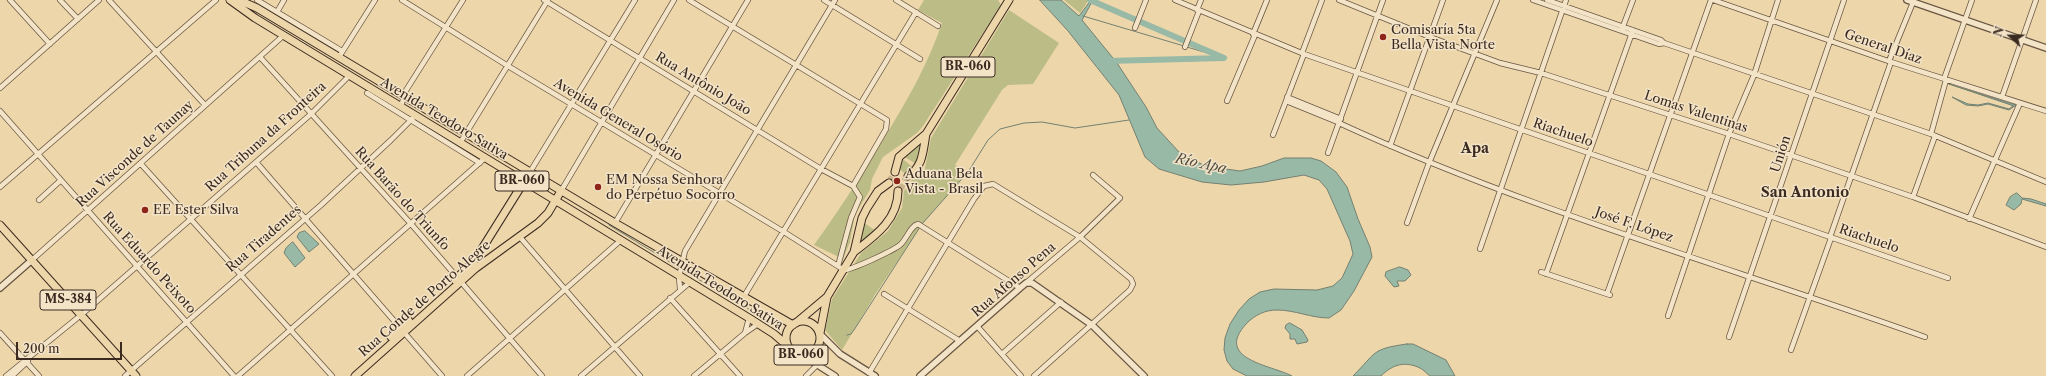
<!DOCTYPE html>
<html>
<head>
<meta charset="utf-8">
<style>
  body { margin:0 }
  #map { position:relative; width:2046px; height:376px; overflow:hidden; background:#edd6aa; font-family:"Libre Caslon Text",serif }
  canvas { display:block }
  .north { position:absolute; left:1990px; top:16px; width:40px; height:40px; -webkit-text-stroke:3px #f3e4c8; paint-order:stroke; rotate:291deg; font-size:11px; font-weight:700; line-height:16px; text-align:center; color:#3b2a20 }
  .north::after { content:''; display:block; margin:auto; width:14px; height:18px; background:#3b2a20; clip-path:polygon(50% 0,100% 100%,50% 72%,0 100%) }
  .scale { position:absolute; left:16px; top:342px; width:106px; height:18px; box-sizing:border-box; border:2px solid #3b2a20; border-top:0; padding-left:5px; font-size:12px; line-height:14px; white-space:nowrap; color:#3b2a20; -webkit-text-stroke:3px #f3e4c8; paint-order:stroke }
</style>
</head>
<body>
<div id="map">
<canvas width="2046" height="376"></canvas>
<div class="north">N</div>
<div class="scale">200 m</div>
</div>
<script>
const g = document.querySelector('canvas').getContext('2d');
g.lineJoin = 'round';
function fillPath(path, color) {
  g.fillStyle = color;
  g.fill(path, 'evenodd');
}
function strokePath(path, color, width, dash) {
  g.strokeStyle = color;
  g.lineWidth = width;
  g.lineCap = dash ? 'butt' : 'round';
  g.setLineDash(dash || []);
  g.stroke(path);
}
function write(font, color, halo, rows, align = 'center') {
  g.font = font + ' "Libre Caslon Text",serif';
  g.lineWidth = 3;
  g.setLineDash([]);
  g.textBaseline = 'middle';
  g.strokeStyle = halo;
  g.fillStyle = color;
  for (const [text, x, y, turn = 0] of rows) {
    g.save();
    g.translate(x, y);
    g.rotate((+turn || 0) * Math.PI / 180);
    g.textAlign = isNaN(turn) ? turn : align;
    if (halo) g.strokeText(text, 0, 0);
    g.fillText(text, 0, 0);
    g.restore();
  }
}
fillPath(new Path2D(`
  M 924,0 L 998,0 L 1001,5 L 923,126 L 917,133 L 883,157 L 872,179 L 870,190 L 855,214 L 850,242 L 843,259 L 814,245 C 840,209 863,173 886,135 C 908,99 928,64 942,23 L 918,10 Z
  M 1064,0 L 1087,0 L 1088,1 L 1080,13 Z
  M 1009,10 L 1059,43 L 1033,84 L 1008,85 L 1002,90 L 955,165 L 968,172 L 923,223 L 911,241 L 876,293 L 842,350 L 825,330 L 832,299 L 861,253 L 888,231 L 902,208 L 904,191 L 913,178 L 924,173 L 931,138 Z
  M 922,141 L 918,165 L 903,156 Z
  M 904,160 L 915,169 L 907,175 L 899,169 L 900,161 Z
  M 863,222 L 876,231 L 859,246 Z`), '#bcbd86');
const water = new Path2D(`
  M 1040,0 L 1061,0 L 1079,16 L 1091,0 L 1093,0 L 1082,20 L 1117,63 L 1146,107 L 1157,128 L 1179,152 L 1205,166 L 1240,171 L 1262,166 L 1284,158 L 1311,158 L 1321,161 L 1336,172 L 1347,187 L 1358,219 L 1370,247 L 1372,257 L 1354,291 L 1341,310 L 1329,318 C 1311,318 1295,310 1277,310 C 1265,310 1255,315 1247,323 C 1213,359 1271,365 1292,376 L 1247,376 L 1233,369 L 1227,361 L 1224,350 L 1225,338 L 1230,324 L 1239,310 L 1249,299 L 1260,292 L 1274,289 L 1317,290 L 1333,286 L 1342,278 L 1353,254 L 1350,241 L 1327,189 L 1319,180 L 1304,175 L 1264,182 L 1231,185 L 1202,182 L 1159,169 L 1145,157 L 1119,95 L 1068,31 Z
  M 1949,84 L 2016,105 L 2009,110 L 1988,104 L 1978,106 L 1966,105 L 1952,97 L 1968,104 L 1978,105 L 1988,103 L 2009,109 L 2013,106 Z
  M 2017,193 L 2022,198 L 2031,199 L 2046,204 L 2046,206 L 2022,199 L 2021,204 L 2014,210 L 2006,205 L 2010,197 Z
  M 305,231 L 319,244 L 309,252 L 297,237 L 299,233 Z
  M 293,242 L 305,258 L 295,267 L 284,253 L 286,248 Z
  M 1400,267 L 1408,270 L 1411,275 L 1405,281 L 1397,281 L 1399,286 L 1394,287 L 1385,276 L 1386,272 Z
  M 1290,323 L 1302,330 L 1308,340 L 1307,342 L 1297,344 L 1295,339 L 1290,339 L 1290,334 L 1285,328 L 1286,325 Z
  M 1407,344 L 1413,344 L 1446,360 L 1455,376 C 1449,376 1436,376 1430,376 C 1427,374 1424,370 1420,368 C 1405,361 1393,364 1381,376 L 1353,376 C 1377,352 1371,349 1407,344 Z`);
fillPath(water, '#99b9a7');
strokePath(water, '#738071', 1);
strokePath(new Path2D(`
  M 1083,16 L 1184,46
  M 1187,47 L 1224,58
  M 922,224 L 968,172 L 988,140 L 1000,129 L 1024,123 L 1042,122 L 1075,128 L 1129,120
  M 609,225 L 678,267
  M 686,272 L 781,328
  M 847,335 L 851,334 L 854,330 L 920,227`), '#738071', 1);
strokePath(new Path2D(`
  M 1090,0 L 1224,58 L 1107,61`), '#99b9a7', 6);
strokePath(new Path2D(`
  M 889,183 L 895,172
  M 899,190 L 906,179`), '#c9b48e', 7, [7, 3.5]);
const minor = new Path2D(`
  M 10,0 L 50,44
  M 60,0 L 78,19
  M 109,0 L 205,105
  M 257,0 L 342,51
  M 402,0 L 508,66 L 784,232 L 844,270 C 852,270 894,250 900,245 C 907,239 910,226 918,224 L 1020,288
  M 544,0 L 821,169 L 853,186 L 860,197 L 851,218 L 838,266
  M 689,0 L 887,120 L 886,129 L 853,186
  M 824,0 L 920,59
  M 896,0 L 938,26
  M 1175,0 L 1304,54 L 1948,278
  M 1339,0 L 1430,37 L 1500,63 L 1541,73 L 1729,134 L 1913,197 L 2046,247
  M 1533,0 L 1659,44 L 1664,43 L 1931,134 L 2046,182
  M 1547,0 L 1661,40 L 1664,43
  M 1713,0 L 1891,62 L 2046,111
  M 1197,10 L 1201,0
  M 277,12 L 284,0
  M 1135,28 L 1146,0
  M 1622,29 L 1633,0
  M 1253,34 L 1267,0
  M 1185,47 L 1199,11
  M 1302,53 L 1322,0
  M 260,57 L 412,225 L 542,376
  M 339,57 L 375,0
  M 1889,61 L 1914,0
  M 1944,79 L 1972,0
  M 0,88 L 99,0
  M 367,93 L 480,163
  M 1287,97 L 1341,119
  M 2002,97 L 2036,0
  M 1227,101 L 1255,35
  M 1286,101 L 1340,123
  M 401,107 L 405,92 L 463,0
  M 0,111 L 234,376
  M 1339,123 C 1528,210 1730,267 1925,337
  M 1931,134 L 1946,80
  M 1273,135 L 1304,54
  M 460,143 L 548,0
  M 1390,146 L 1443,0
  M 1328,153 L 1383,0
  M 256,162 L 442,376
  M 141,164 L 332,376
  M 530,172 L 635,0
  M 0,187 L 216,0
  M 561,191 L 674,0
  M 1913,197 L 1935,136
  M 39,200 L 61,180
  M 1969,219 L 2020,103
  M 615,223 L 748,0
  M 1407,223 L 1429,163 L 1497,0
  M 519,236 L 640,376
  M 1830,237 L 1891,62
  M 1480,249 L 1566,0
  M 32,260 L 284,35
  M 1541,272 L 1610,295
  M 1546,274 L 1633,30
  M 1026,283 L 1080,237 L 1120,198 L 1093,175
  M 680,289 L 679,277 L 685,251 L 835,0
  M 884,294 L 960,341
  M 1607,294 L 1711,0
  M 670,298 L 740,376
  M 743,298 L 916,12
  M 1668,316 L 1729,134 L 1754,75 L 1778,0
  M 977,326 L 1021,376
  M 0,333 L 39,376
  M 745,333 L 749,318
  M 1729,337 L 1844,0
  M 1791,350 L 1831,238
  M 1002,354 L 1061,302
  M 869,373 L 974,199 L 984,186 L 993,184 L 1080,237 L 1131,279 L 1133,284 L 1130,290 L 1034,376
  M 6,376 L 81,315 L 311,114 L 350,75
  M 12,376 L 28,361
  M 125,376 L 321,205 L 391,140 L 415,116
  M 238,376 L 485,158
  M 467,376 L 621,240
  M 581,376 L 689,283
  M 694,376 L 745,333 L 758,324
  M 806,376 L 817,365`);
const tertiary = new Path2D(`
  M 1907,0 L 2046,48
  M 0,288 L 32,260
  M 820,334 L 840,354 L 875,376
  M 802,355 L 835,376
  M 920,376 L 1020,288 L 1026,283 L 1032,283 L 1092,325 L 1144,376`);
const primary = new Path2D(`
  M 230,0 L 255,18 L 749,318 L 774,334 L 788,346
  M 239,0 L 257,8 L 615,223 L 793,325
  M 895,172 L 899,157 L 926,134 L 1009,0
  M 908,176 C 923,167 923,151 926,134
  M 0,225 L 136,376
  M 854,252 C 875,236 898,220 898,191
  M 455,280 L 475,260 L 530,172
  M786 338a17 17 0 1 1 34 0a17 17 0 1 1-34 0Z
  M 796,323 L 827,297 L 854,252 L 862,218 L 867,208 L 878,191 L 889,183
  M 820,333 L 827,297
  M 391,337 L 409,321
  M 355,376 L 476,268 L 538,223 L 548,213 L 561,191`);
strokePath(minor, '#685542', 6);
strokePath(tertiary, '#685542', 8);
strokePath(primary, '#3b2a20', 9);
strokePath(minor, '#f3e4c8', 4.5);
strokePath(tertiary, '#f3e4c8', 5.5);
strokePath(primary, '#edd6aa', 7);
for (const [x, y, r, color] of [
  [1383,37,4,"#8f2418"],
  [897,181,4,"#8f2418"],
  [598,187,4,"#8f2418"],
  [145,210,4,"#8f2418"]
]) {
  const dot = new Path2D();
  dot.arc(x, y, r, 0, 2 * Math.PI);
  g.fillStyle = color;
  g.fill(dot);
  strokePath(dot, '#f3e4c8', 1.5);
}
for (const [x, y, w] of [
  [968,67,54],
  [522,181,54],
  [68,300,56],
  [801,355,54]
]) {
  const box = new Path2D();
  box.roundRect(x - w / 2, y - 10, w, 20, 3);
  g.fillStyle = '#f3e4c8';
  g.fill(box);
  strokePath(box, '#3b2a20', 1);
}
write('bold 12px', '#3b2a20', null, [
  ["BR-060",968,67],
  ["BR-060",522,181],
  ["MS-384",68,300],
  ["BR-060",801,355]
]);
write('13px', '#3b2a20', '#f3e4c8', [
  ["Comisaría 5ta",1391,30],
  ["Bella Vista Norte",1391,45],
  ["Aduana Bela",905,174],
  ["Vista - Brasil",905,189],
  ["EM Nossa Senhora",606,180],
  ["do Perpétuo Socorro",606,195],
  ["EE Ester Silva",153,210]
], 'left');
write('13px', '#3b2a20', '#f3e4c8', [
  ["General Díaz",1883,47,19],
  ["Rua Antônio João",703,84,31],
  ["Lomas Valentinas",1696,112,18],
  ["Avenida Teodoro Sativa",444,119,31],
  ["Avenida General Osório",618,120,31],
  ["Riachuelo",1563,133,19],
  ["Rua Tribuna da Fronteira",266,137,-42],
  ["Rua Visconde de Taunay",135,154,-42],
  ["Unión",1781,154,-72],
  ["Rua Barão do Triunfo",402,199,48],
  ["José F. López",1634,225,19],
  ["Rua Tiradentes",264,239,-41],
  ["Riachuelo",1869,239,19],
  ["Rua Eduardo Peixoto",149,263,48],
  ["Rua Afonso Pena",1014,280,-41],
  ["Avenida Teodoro Sativa",720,288,32],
  ["Rua Conde de Porto Alegre",425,299,-41]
]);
write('bold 14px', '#3b2a20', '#f3e4c8', [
  ["Apa",1475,149],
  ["San Antonio",1805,193]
]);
write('italic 14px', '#524e42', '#f3e4c8', [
  ["Río Apa",1201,164,12]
]);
</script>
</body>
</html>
